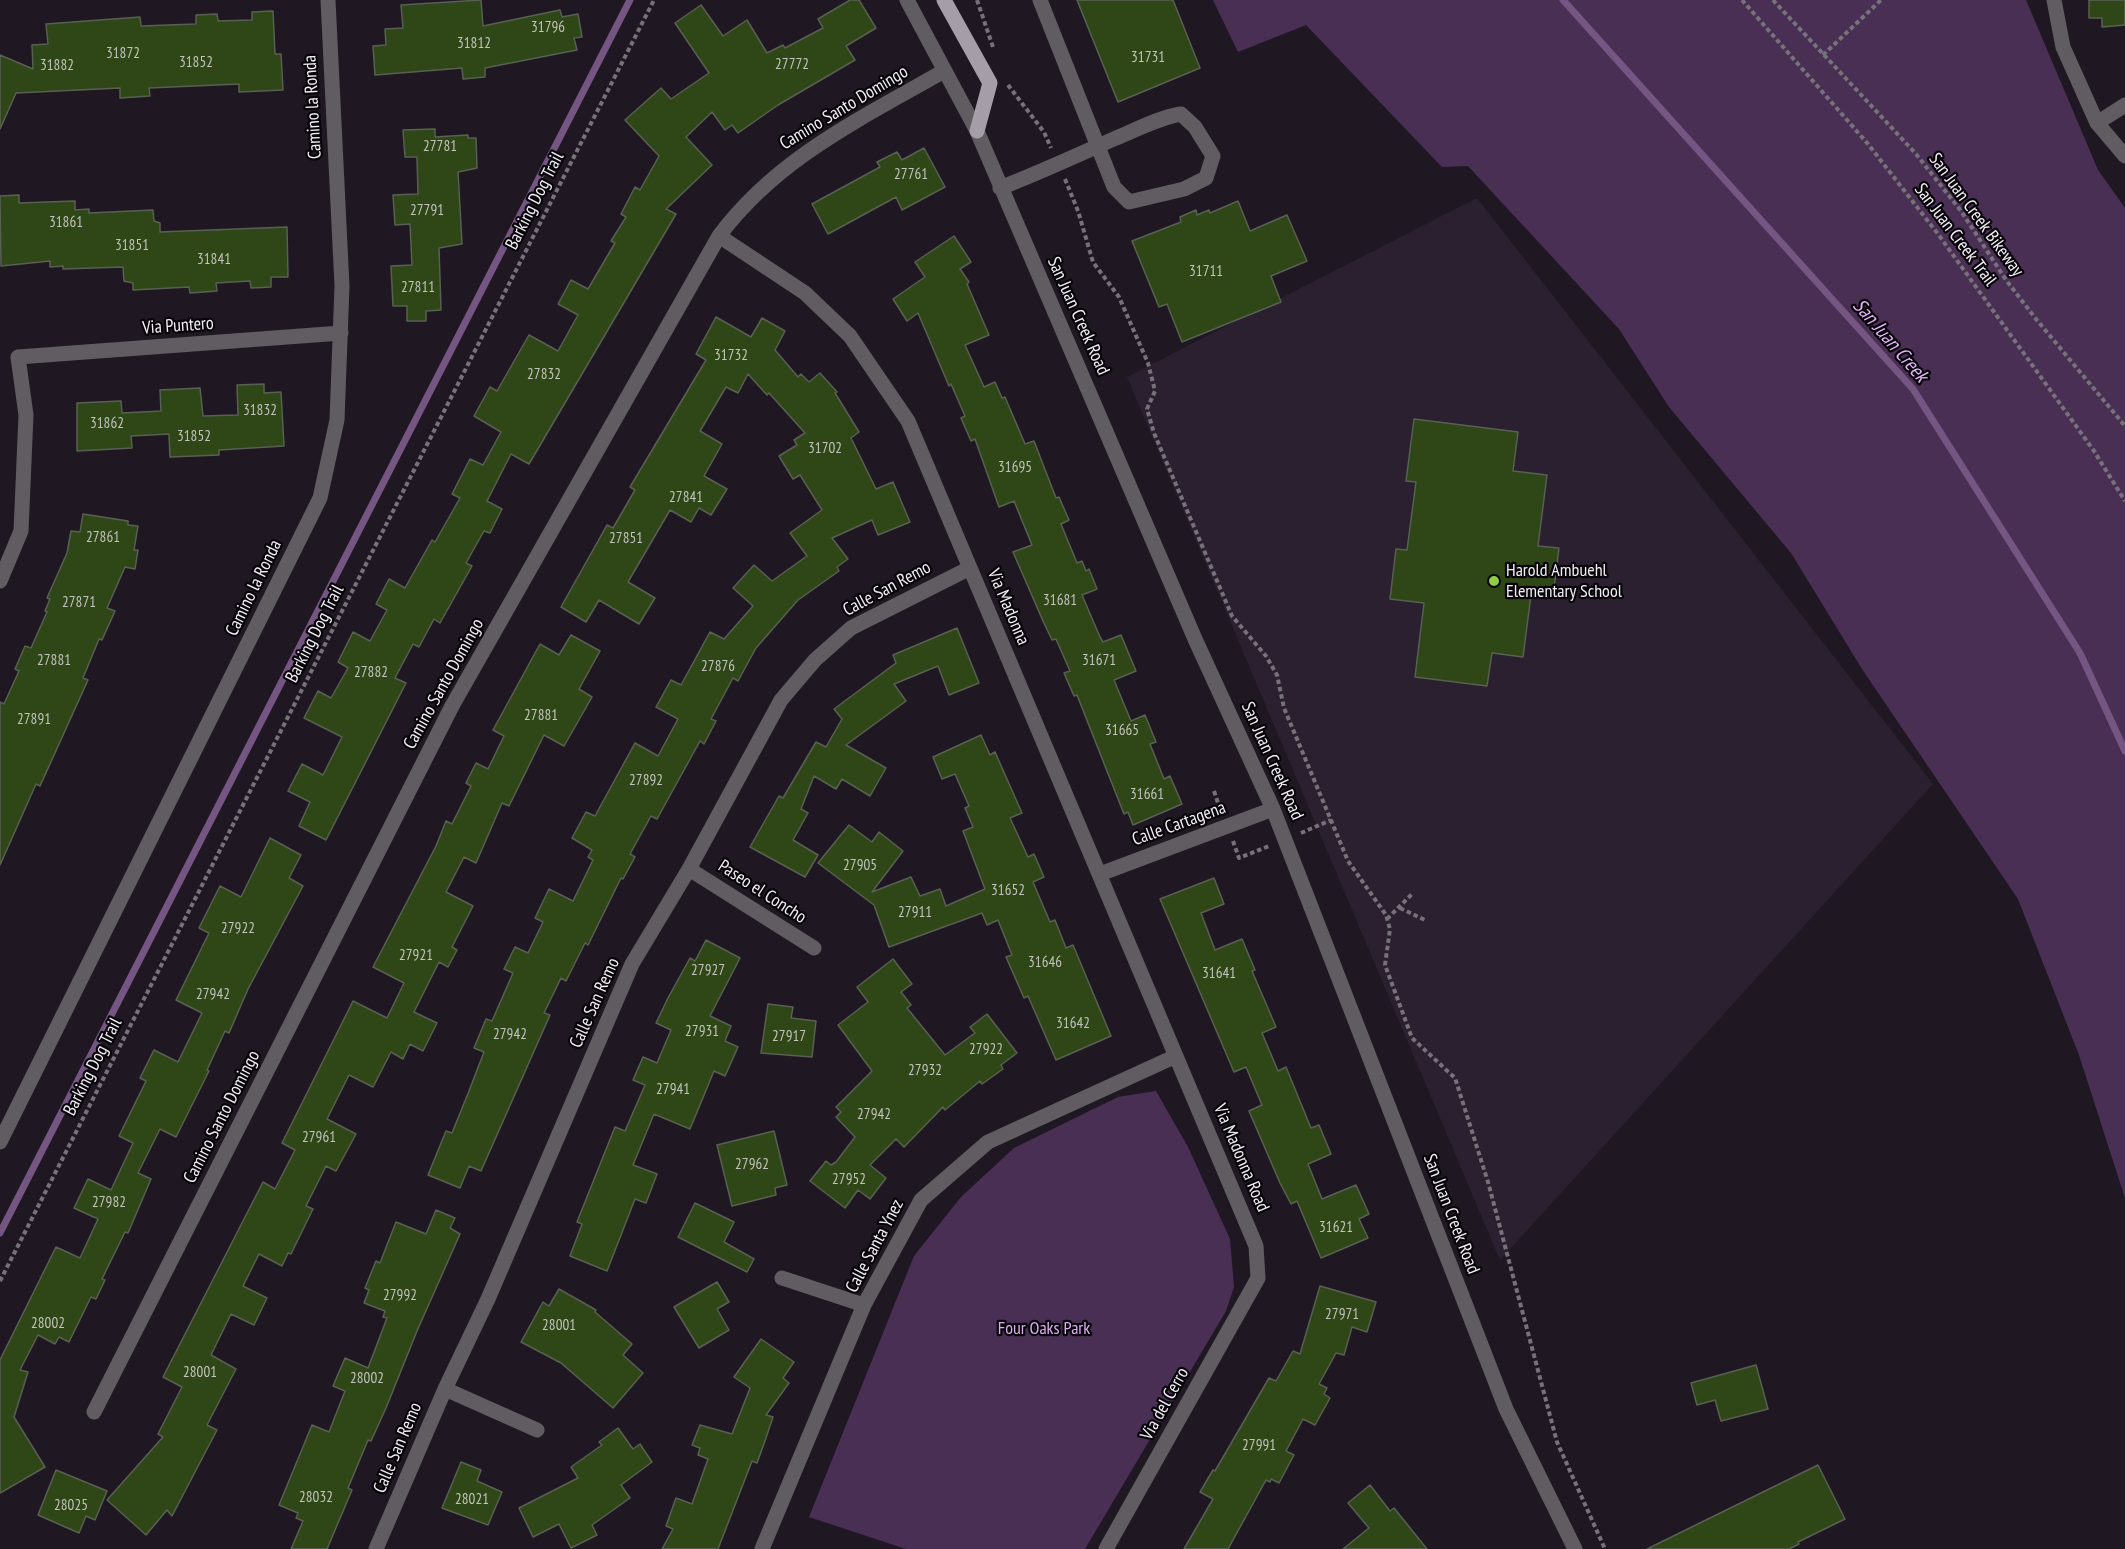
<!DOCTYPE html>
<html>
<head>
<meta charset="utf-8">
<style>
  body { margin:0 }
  canvas { display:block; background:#1f1822 }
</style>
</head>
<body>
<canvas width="2125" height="1549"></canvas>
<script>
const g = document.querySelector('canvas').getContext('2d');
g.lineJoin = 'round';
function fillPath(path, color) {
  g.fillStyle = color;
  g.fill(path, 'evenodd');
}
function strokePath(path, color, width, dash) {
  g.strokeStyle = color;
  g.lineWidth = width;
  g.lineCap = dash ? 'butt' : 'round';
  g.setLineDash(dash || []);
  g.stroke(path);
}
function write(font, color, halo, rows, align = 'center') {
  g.font = font + ' "PT Sans Narrow",sans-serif';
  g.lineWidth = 4.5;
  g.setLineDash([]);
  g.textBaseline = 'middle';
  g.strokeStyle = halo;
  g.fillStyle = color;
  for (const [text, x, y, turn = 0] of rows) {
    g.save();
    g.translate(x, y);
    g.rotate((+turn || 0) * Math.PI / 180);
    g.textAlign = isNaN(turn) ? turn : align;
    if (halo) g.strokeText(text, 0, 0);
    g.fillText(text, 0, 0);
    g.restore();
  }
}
fillPath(new Path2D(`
  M 1477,198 L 1933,784 L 1500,1260 L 1127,377 Z`), '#2a202f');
fillPath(new Path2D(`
  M 1213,0 L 2026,0 L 2098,170 L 2125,208 L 2125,1198 L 2079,1055 L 2018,899 L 1862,669 L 1791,553 L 1669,407 L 1619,329 L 1468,166 L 1442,167 L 1306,25 L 1238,52 Z
  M 1156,1091 L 1188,1147 L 1230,1239 L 1234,1287 L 1226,1311 L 1085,1549 L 906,1549 L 809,1517 L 914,1256 L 961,1197 L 1014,1148 L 1118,1097 Z`), '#4a2f55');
strokePath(new Path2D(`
  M 1563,0 L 1913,389 L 2080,653 L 2125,751
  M 0,1233 L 630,0`), '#755683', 7);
const building = new Path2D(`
  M 481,0 L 483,26 L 560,10 L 562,17 L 578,14 L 582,37 L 574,38 L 577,50 L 485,68 L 485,77 L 463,79 L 462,68 L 375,75 L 373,46 L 386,45 L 385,29 L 403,28 L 401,5 Z
  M 850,0 L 859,0 L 876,28 L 846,46 L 855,60 L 778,105 L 738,133 L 732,125 L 725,130 L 712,112 L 686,137 L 712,165 L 666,209 L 676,214 L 529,464 L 511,454 L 487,501 L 502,509 L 490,533 L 484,531 L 466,563 L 472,566 L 440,623 L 434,619 L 419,647 L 413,644 L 395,678 L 406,683 L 326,840 L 299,826 L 310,802 L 288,791 L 302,764 L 323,775 L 342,737 L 304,718 L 318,691 L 331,698 L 348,668 L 338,662 L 353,632 L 370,641 L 387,610 L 376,604 L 389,579 L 405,588 L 432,540 L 435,542 L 460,498 L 452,494 L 470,459 L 483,465 L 501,432 L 474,416 L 490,387 L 497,391 L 529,335 L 558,351 L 578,315 L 558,304 L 571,280 L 588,289 L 615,243 L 611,241 L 626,217 L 621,214 L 635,187 L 640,190 L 659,156 L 625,120 L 661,88 L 671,99 L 709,73 L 675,23 L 701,5 L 723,36 L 747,20 L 767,53 L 783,45 L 785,48 L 823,28 L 818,19 Z
  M 1077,0 L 1173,0 L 1200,68 L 1118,102 Z
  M 2089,0 L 2125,0 L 2125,25 L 2102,27 L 2102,18 L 2089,18 Z
  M 273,11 L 275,54 L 281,54 L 283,90 L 239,92 L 239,84 L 149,88 L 150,96 L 120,98 L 120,88 L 16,93 L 0,129 L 0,55 L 33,69 L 32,45 L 48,44 L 46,24 L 140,17 L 141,26 L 196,24 L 196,15 L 217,14 L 218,21 L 252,20 L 252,12 Z
  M 435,129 L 435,137 L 468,135 L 468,138 L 476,138 L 477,168 L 458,172 L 462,244 L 439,248 L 441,310 L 426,311 L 426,321 L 407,321 L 407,306 L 393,306 L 391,266 L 412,265 L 410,224 L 395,225 L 393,195 L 418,194 L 417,157 L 405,157 L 403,130 Z
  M 924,148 L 945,187 L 902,210 L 896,197 L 828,234 L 812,204 L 880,167 L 877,162 L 897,152 L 902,160 Z
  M 19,195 L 19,203 L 75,201 L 75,210 L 89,209 L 89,213 L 153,210 L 154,221 L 160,223 L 160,232 L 287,227 L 288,277 L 271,277 L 271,287 L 251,288 L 250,281 L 216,283 L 217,291 L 190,293 L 189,287 L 133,290 L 133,283 L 124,281 L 123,267 L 63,269 L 63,266 L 50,267 L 50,261 L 1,266 L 0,196 Z
  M 1238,201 L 1250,231 L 1287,215 L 1307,261 L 1271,276 L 1281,302 L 1182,342 L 1167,304 L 1159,307 L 1132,241 L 1181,222 L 1180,217 L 1196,210 L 1197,215 L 1209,210 L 1210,213 Z
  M 954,236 L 971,262 L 960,269 L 969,282 L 967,284 L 989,335 L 965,345 L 984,387 L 995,382 L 1002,398 L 1005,397 L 1025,444 L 1034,441 L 1056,498 L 1059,497 L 1069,520 L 1061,524 L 1077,563 L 1082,561 L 1086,571 L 1089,569 L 1097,589 L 1082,595 L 1100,637 L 1103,642 L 1121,635 L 1136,671 L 1114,680 L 1131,721 L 1145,715 L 1156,742 L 1150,744 L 1164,779 L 1170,776 L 1182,804 L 1133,825 L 1128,812 L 1124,814 L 1077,695 L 1074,696 L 1064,673 L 1070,671 L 1056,639 L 1052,640 L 1043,621 L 1013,552 L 1032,545 L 1014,501 L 999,507 L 975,439 L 971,441 L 961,418 L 965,416 L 951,384 L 949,386 L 918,313 L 907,321 L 893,299 L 925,277 L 915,262 Z
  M 716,317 L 751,337 L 762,318 L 785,331 L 775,350 L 798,377 L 801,374 L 809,382 L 820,373 L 837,392 L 835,393 L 859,432 L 851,438 L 876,489 L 893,482 L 910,522 L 878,535 L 872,520 L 832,538 L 848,559 L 837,567 L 839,571 L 798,600 L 756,648 L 738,681 L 733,678 L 711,719 L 716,721 L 704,744 L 700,741 L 657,819 L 651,816 L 630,854 L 635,857 L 623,879 L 621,878 L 588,945 L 585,943 L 566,981 L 561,978 L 544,1013 L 550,1015 L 481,1171 L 469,1166 L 460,1188 L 428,1175 L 446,1131 L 452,1133 L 469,1091 L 484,1052 L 474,1048 L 486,1019 L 492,1021 L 513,973 L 504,969 L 515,947 L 528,953 L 543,922 L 535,918 L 549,889 L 573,901 L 593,860 L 588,857 L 592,850 L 572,838 L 586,812 L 595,816 L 635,743 L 658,756 L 678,719 L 656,707 L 671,680 L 681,685 L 710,632 L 724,639 L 753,606 L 733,588 L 754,565 L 772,581 L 807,556 L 790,533 L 822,510 L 800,475 L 793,479 L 779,456 L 797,445 L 794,440 L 805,433 L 769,393 L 767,395 L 748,374 L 738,393 L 726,387 L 700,431 L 722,444 L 704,476 L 727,489 L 711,515 L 699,508 L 691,522 L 670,510 L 628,582 L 655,598 L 639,624 L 599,600 L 586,622 L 561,607 L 607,525 L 613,528 L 635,490 L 630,487 L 706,360 L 696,354 Z
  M 264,384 L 264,393 L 281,392 L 284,446 L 219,450 L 219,455 L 170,457 L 169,434 L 131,436 L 132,448 L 77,451 L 77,403 L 121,401 L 122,413 L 161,411 L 160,390 L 200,388 L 203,416 L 238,415 L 237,385 Z
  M 1414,419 L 1518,432 L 1513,471 L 1547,475 L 1538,546 L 1559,548 L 1553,597 L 1531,595 L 1523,657 L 1492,653 L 1487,686 L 1415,677 L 1424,603 L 1390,599 L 1396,549 L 1407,550 L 1416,482 L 1406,481 Z
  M 83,514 L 128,521 L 128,525 L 138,526 L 134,550 L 138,550 L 135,569 L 125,567 L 107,608 L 115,611 L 102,640 L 99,639 L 83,678 L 88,680 L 40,786 L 36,784 L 0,865 L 0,702 L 4,704 L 19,671 L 15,669 L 25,646 L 31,648 L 47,612 L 45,611 L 50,599 L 47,598 L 67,553 L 71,531 L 80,532 Z
  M 957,628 L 979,683 L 949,695 L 938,666 L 894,684 L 906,701 L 846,745 L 886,768 L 870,796 L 842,779 L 836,789 L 814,776 L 801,809 L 808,813 L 793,840 L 818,855 L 805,877 L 750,847 L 779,796 L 783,798 L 816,742 L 826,747 L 842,719 L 834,709 L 896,663 L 893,655 Z
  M 571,635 L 600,651 L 579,689 L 592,697 L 564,746 L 544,735 L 509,806 L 502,803 L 476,863 L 464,857 L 446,892 L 473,906 L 452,947 L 457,950 L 448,967 L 439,962 L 414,1012 L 437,1023 L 423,1051 L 410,1044 L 403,1059 L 391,1052 L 373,1087 L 349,1075 L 327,1119 L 356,1134 L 336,1171 L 326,1166 L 306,1206 L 313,1209 L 291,1254 L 288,1253 L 282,1266 L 259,1254 L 243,1286 L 267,1298 L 254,1325 L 231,1314 L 211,1355 L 236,1369 L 207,1425 L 217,1430 L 172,1516 L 167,1510 L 146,1535 L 107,1500 L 163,1437 L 158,1434 L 182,1387 L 163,1377 L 263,1182 L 275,1189 L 295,1150 L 282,1143 L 353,1001 L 387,1018 L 404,983 L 373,967 L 436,846 L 446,821 L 452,824 L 471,786 L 466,783 L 476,763 L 488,769 L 504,736 L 493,730 L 540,644 L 559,655 Z
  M 981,735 L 990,755 L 995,752 L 1022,813 L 1010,818 L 1028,857 L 1034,854 L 1044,877 L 1033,882 L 1050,922 L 1055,920 L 1066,948 L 1073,945 L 1111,1036 L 1056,1060 L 1028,996 L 1024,998 L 1006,957 L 1012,955 L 998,920 L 987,925 L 982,913 L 889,947 L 874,905 L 818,863 L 849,825 L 872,842 L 879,832 L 903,851 L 872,892 L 911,877 L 920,896 L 940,889 L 946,906 L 985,889 L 963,831 L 973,827 L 965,808 L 969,806 L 955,774 L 942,779 L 933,757 Z
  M 270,838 L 301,855 L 289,878 L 303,886 L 248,989 L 229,1033 L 225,1031 L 207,1070 L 209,1071 L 176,1137 L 160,1129 L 138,1173 L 151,1179 L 128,1233 L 125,1232 L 102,1279 L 105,1280 L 96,1299 L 91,1297 L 69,1342 L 59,1337 L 55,1344 L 38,1335 L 20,1370 L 28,1372 L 14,1417 L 45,1467 L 0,1493 L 0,1360 L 56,1247 L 80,1258 L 98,1219 L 74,1208 L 88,1179 L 111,1190 L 133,1143 L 119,1136 L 146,1081 L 140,1078 L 154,1050 L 178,1062 L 202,1013 L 176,1000 L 209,933 L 199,928 L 220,886 L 241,897 Z
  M 1214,878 L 1224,904 L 1201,913 L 1215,950 L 1242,939 L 1255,970 L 1252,971 L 1276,1027 L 1262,1033 L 1278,1071 L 1286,1067 L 1311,1128 L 1319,1125 L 1331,1154 L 1308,1164 L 1322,1199 L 1356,1185 L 1369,1214 L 1359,1219 L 1368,1238 L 1321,1258 L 1297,1201 L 1291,1204 L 1280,1183 L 1249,1111 L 1262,1105 L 1246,1067 L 1234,1072 L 1160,899 Z
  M 706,940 L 740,958 L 710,1016 L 731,1026 L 725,1041 L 738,1047 L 725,1076 L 714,1071 L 690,1129 L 654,1114 L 633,1165 L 657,1174 L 646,1203 L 635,1199 L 607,1271 L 570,1256 L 582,1224 L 577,1222 L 615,1127 L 625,1131 L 645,1085 L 633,1080 L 643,1057 L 657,1063 L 671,1030 L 656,1023 L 668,998 L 690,958 L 695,961 Z
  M 893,959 L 912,984 L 901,992 L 911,1005 L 907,1008 L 945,1055 L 975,1033 L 970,1027 L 987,1014 L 1017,1053 L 1001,1065 L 1003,1069 L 982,1084 L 980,1081 L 945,1110 L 943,1107 L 904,1147 L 896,1139 L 870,1165 L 886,1178 L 870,1199 L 858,1190 L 845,1208 L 810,1181 L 826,1161 L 831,1165 L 836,1162 L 855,1137 L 836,1117 L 841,1112 L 836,1107 L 872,1071 L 838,1025 L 868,1002 L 857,987 Z
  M 768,1004 L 793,1007 L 791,1018 L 816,1021 L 812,1057 L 761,1053 Z
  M 774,1131 L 787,1185 L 775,1188 L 776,1195 L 732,1206 L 717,1145 Z
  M 695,1203 L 734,1222 L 724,1242 L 754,1259 L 747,1272 L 678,1237 Z
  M 436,1210 L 455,1218 L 450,1228 L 460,1234 L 417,1331 L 386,1408 L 371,1441 L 368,1440 L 348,1488 L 352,1490 L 327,1549 L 291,1549 L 303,1521 L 296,1518 L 298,1513 L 279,1505 L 312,1425 L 329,1432 L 345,1391 L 333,1386 L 345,1358 L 368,1368 L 387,1318 L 383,1317 L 385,1311 L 364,1303 L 369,1290 L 365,1288 L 376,1261 L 380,1263 L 396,1222 L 426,1234 Z
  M 717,1282 L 729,1302 L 717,1309 L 729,1330 L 699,1348 L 674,1307 Z
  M 1320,1286 L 1376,1302 L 1367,1332 L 1352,1327 L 1344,1355 L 1336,1353 L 1319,1384 L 1327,1388 L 1324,1394 L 1330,1398 L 1315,1425 L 1303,1419 L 1286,1451 L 1294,1455 L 1279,1483 L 1271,1479 L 1270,1482 L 1266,1480 L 1228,1549 L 1184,1549 L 1213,1499 L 1200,1492 L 1213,1470 L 1215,1471 L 1269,1378 L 1276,1381 L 1293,1351 L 1300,1354 Z
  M 559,1289 L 596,1310 L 595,1312 L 632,1344 L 623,1355 L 643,1373 L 613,1408 L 561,1363 L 521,1342 L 543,1302 L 549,1306 Z
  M 761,1339 L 794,1362 L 783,1378 L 789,1383 L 766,1415 L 773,1417 L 766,1438 L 757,1463 L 752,1461 L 718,1549 L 662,1549 L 673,1529 L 666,1526 L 676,1498 L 692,1504 L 708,1459 L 698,1455 L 700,1448 L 692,1445 L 700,1425 L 732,1434 L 750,1388 L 734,1377 Z
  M 1756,1365 L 1768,1409 L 1721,1421 L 1715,1400 L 1697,1405 L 1691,1383 Z
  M 618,1428 L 633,1449 L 640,1444 L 652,1462 L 621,1485 L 630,1498 L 592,1525 L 597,1535 L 571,1548 L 559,1524 L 533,1537 L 519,1508 L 578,1478 L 571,1467 L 602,1445 L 599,1442 Z
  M 461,1462 L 481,1470 L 477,1481 L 502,1492 L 488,1525 L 442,1508 Z
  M 1818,1465 L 1845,1519 L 1798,1542 L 1799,1544 L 1789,1549 L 1647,1549 Z
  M 56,1470 L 107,1491 L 95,1520 L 86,1516 L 79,1533 L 38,1515 Z
  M 1370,1485 L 1390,1511 L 1394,1508 L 1427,1549 L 1343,1549 L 1369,1528 L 1348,1503 Z`);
fillPath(building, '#2f4616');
strokePath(building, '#586053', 1.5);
strokePath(new Path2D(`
  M 977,0 L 993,47
  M 1742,0 L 1868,144 L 1938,234 L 2094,451 L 2125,501
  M 1773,0 L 1916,154 L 1961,211 L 2006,280 L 2036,319 L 2125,426
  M 1823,55 L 1881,0
  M 1008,85 L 1044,132 L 1051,148
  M 1065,179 L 1078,211 L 1093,262 L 1119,297 L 1148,363 L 1155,391 L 1147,409 L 1154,433 L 1232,616 L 1266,656 L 1277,675 L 1284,708 L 1348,861 L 1386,915 L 1390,929 L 1385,965 L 1412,1038 L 1455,1078 L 1488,1182 L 1557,1442 L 1605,1549
  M 1214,791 L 1220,809
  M 1301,833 L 1331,820
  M 1233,841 L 1239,858 L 1269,846
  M 1400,908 L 1425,920
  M 1387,919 L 1413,893
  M 0,1281 L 654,0`), '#77717a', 4, [4.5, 3]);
strokePath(new Path2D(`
  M 907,0 L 977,131 L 1195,639 L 1273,809 L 1506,1409 L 1575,1549
  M 2054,0 L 2063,47 L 2097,123 L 2125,156
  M 2097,123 L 2125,105
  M 1000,188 C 1039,173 1078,155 1116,138 C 1138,129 1158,118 1181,114 L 1195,127 L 1213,156 L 1206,178 L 1184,189 L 1129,202 L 1114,187 L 1040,0
  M 719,236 L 805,293 L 850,336 L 908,421 L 1256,1246 L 1258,1278 L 1106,1549
  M 0,581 L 21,531 L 26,415 L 18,357 L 341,333
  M 689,869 L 814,948
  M 1100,874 L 1273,809
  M 0,1142 L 320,498 L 337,420 L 342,286 L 328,0
  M 782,1278 L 864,1305
  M 445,1389 L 537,1430
  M 94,1412 L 452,706 L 719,236 C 777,158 862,118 944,71
  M 376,1549 L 445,1389 L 488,1299 L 632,964 L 689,869 L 781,700 L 815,660 L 851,628 L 970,568
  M 762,1549 L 864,1305 L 921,1200 L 988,1142 L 1176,1056`), '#605c62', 15);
strokePath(new Path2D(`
  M 944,0 L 990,83 L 977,131`), '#a59ea9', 15);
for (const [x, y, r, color] of [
  [1494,581,6,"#8dce44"]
]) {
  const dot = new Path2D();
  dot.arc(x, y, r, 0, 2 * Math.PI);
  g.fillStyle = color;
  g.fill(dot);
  strokePath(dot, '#070509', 2);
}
write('15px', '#c2c4bd', null, [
  ["31796",548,28],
  ["31812",474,44],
  ["31872",123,54],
  ["31731",1148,58],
  ["31852",196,63],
  ["27772",792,65],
  ["31882",57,66],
  ["27781",440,147],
  ["27761",911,175],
  ["27791",427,211],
  ["31861",66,223],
  ["31851",132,246],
  ["31841",214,260],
  ["31711",1206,272],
  ["27811",418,288],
  ["31732",731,356],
  ["27832",544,375],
  ["31832",260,411],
  ["31862",107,424],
  ["31852",194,437],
  ["31702",825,449],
  ["31695",1015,468],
  ["27841",686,498],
  ["27861",103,538],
  ["27851",626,539],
  ["31681",1060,601],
  ["27871",79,603],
  ["27881",54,661],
  ["31671",1099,661],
  ["27876",718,667],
  ["27882",371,673],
  ["27881",541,716],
  ["27891",34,720],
  ["31665",1122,731],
  ["27892",646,781],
  ["31661",1147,795],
  ["27905",860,866],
  ["31652",1008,891],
  ["27911",915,913],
  ["27922",238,929],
  ["27921",416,956],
  ["31646",1045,963],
  ["27927",708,971],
  ["31641",1219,974],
  ["27942",213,995],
  ["31642",1073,1024],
  ["27931",702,1032],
  ["27942",510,1035],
  ["27917",789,1037],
  ["27922",986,1050],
  ["27932",925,1071],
  ["27941",673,1090],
  ["27942",874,1115],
  ["27961",319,1138],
  ["27962",752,1165],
  ["27952",849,1180],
  ["27982",109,1203],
  ["31621",1336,1228],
  ["27992",400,1296],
  ["27971",1342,1315],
  ["28002",48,1324],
  ["28001",559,1326],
  ["28001",200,1373],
  ["28002",367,1379],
  ["27991",1259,1446],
  ["28032",316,1498],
  ["28021",472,1500],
  ["28025",71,1506]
]);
write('18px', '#f3eef5', '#070509', [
  ["Camino la Ronda",313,107,-93],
  ["Camino Santo Domingo",844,108,-31],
  ["Barking Dog Trail",535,201,-63],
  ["San Juan Creek Bikeway",1976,215,54],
  ["San Juan Creek Trail",1955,235,53],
  ["San Juan Creek Road",1078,316,66],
  ["Via Puntero",178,326,-4],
  ["Camino la Ronda",254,588,-64],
  ["Calle San Remo",887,589,-28],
  ["Via Madonna",1008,607,67],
  ["Barking Dog Trail",315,634,-63],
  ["Camino Santo Domingo",444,684,-61],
  ["San Juan Creek Road",1272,761,66],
  ["Calle Cartagena",1179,824,-20],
  ["Paseo el Concho",762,892,33],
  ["Calle San Remo",595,1003,-66],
  ["Barking Dog Trail",93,1067,-63],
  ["Camino Santo Domingo",222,1117,-63],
  ["Via Madonna Road",1241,1158,67],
  ["San Juan Creek Road",1451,1214,69],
  ["Calle Santa Ynez",875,1246,-62],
  ["Via del Cerro",1165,1404,-61],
  ["Calle San Remo",398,1448,-67]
]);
write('18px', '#f3eef5', '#070509', [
  ["Harold Ambuehl",1506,571],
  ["Elementary School",1506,592]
], 'left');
write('18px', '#ddadf3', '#070509', [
  ["Four Oaks Park",1044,1329]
]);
write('italic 20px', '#e3b3fa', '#070509', [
  ["San Juan Creek",1890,341,49]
]);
</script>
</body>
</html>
